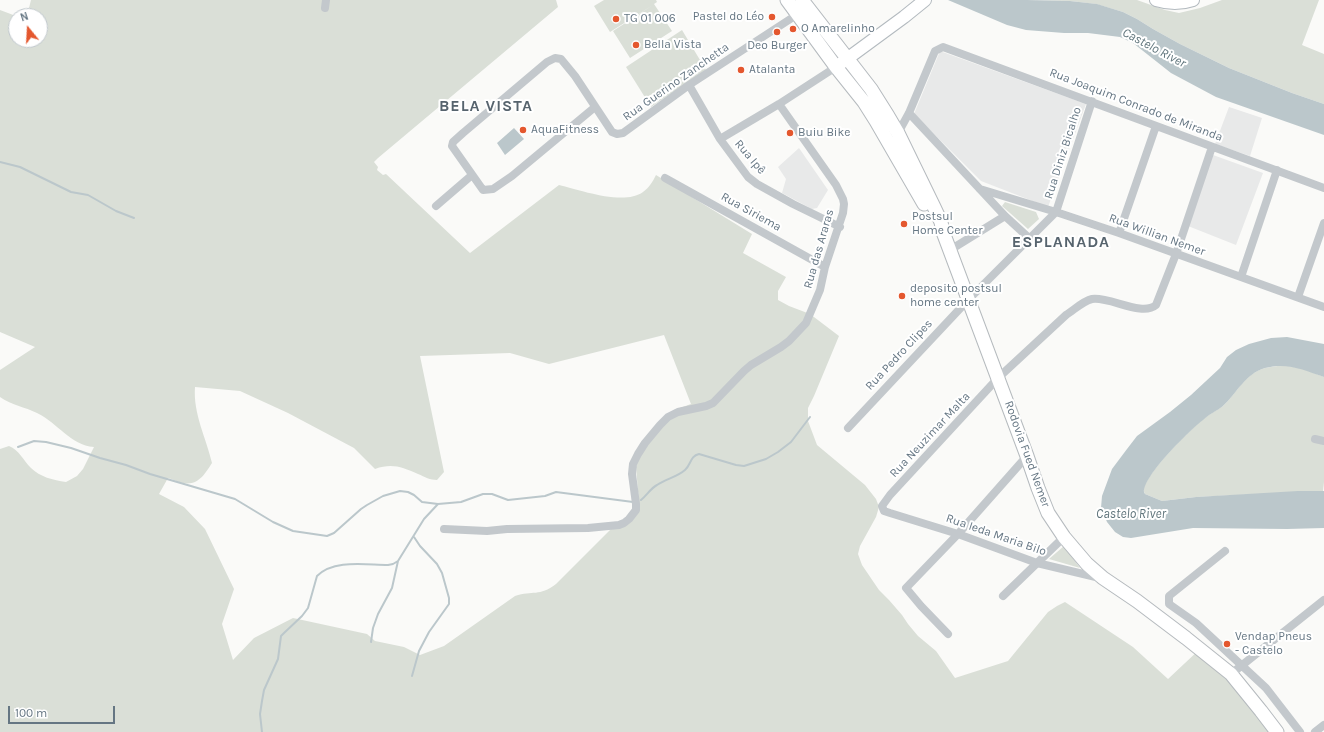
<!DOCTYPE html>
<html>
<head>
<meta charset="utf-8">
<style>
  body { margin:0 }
  #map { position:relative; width:1324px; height:732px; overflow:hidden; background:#fafaf8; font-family:Karla,sans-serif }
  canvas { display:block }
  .north { position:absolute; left:8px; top:8px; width:40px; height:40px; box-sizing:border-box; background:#fff; border:1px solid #c1c8cd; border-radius:50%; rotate:342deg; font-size:11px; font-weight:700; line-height:16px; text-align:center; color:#657683 }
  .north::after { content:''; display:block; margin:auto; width:14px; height:18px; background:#e4572e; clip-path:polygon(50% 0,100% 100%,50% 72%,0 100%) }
  .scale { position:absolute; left:8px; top:706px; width:107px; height:18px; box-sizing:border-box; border:2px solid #657683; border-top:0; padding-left:5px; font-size:12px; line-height:14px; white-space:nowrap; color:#657683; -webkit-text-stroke:3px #fff; paint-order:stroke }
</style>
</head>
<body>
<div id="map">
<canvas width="1324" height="732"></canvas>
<div class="north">N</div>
<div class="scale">100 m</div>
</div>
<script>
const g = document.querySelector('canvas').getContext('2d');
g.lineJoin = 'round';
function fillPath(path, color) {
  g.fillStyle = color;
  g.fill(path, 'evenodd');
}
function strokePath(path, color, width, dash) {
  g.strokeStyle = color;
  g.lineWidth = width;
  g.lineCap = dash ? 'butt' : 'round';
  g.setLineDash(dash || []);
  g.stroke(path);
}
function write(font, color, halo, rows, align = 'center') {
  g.font = font + ' Karla,sans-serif';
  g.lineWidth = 4;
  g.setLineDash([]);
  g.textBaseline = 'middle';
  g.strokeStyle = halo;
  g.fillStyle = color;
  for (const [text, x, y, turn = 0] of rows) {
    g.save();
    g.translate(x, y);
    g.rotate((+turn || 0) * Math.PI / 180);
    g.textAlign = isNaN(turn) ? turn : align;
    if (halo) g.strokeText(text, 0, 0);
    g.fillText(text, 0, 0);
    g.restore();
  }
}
fillPath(new Path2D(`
  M 940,51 L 1086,104 L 1048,207 L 981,181 L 914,114 Z
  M 1229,107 L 1262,118 L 1250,156 L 1215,144 Z
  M 799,148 L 828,190 L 817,208 L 812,209 L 782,193 L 786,179 L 778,167 Z
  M 1213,155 L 1263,173 L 1236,245 L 1188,226 Z`), '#e8e9e9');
fillPath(new Path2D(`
  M 31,0 L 556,0 L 558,7 L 378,158 L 374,162 L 378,167 L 377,170 L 383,175 L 386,174 L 470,253 L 559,185 C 580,190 624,206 643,192 C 649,188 653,181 656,175 L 752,234 L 743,253 L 786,277 L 778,291 L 778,300 L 789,306 L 810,314 L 839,336 L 814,396 L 808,408 L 808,421 L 817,445 L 865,485 L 876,499 L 879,507 L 876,517 L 860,546 L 858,554 L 862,565 L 879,590 L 889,600 L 902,615 L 908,624 L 918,636 L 936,651 L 955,678 L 1008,661 L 1048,612 L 1057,606 L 1065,602 L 1133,647 L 1168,679 L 1201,648 L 1275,732 L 0,732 L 0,449 L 9,446 C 19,450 23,460 31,468 C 40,477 53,480 66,482 L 77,476 L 83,469 L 94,447 C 70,445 58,423 37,413 C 25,407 11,405 0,397 L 0,370 L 35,347 L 0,332 L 0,10 L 16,16 L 16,40 L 40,40 L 40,16 L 27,16 ZM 664,335 L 691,404 L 674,410 L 641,451 L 636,467 L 639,503 L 627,519 L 619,521 L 556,584 C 539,597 533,590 515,596 L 444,646 L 420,655 L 404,647 L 375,641 L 367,634 L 293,618 L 254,638 L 233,660 L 222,624 L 234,589 L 205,529 L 184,507 L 159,494 L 168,478 C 172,479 178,482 183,483 C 198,486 205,474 212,463 C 206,437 193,414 195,387 L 240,391 L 288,413 L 354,448 L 375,469 C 392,463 402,467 418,474 C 425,477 430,480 437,480 L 444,472 L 420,356 L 510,353 L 549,364 Z
  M 604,0 L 656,0 L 657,2 L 654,4 L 672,31 L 630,58 L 613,31 L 653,5 L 610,32 L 594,6 Z
  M 1027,0 L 1137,0 L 1165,10 L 1179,13 L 1200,8 L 1222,0 L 1319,0 L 1302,45 L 1324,54 L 1324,104 L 1292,93 L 1229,68 L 1180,44 L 1153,29 L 1137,19 L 1123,12 L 1096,4 L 1070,1 Z
  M 682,30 L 706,70 L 651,107 L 626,67 Z
  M 1005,202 L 1036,212 L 1039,219 L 1028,229 L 1002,206 Z
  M 1283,365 L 1304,369 L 1324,377 L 1324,482 L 1323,491 L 1196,497 L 1162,501 L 1145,494 L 1143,489 C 1152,467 1185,435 1202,420 C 1209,414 1216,411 1223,406 C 1234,396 1241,381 1254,373 C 1262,367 1274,367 1283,365 Z
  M 1064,546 L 1080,568 L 1049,559 Z`), '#dadfd7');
fillPath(new Path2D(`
  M 948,0 L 1027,0 L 1070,1 L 1097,4 L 1123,12 L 1137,19 L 1153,29 L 1180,44 L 1229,68 L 1292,93 L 1324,104 L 1324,135 L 1216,97 L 1171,73 L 1133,43 L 1120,37 L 1088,33 L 1064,33 L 1026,30 L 1007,25 Z
  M 514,128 L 524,139 L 505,155 L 497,143 Z
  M 1287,337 L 1324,344 L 1324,377 C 1304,370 1287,362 1265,368 C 1245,374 1237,393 1223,406 C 1217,411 1209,414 1203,420 C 1190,430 1143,476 1144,492 L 1145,494 L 1162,501 L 1196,497 L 1298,491 L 1324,491 L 1324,528 L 1287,529 L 1193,528 L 1131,538 L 1123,537 L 1115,532 L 1107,522 L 1101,508 L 1102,496 L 1112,469 L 1127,449 L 1137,436 L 1170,412 L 1191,395 L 1220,368 L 1227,357 L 1236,350 L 1249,344 L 1271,338 Z`), '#bbc7cb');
strokePath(new Path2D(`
  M 0,162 L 20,167 L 71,192 L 88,195 L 116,211 L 134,218
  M 18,447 L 34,441 L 46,442 L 71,448 L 100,458 L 126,465 L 150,474 L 235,499 L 273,522 L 293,531 L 327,536 L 334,533 L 361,509 L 367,505 L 383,496 L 400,491 L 408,492 L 414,495 L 422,502 L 438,504 L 461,502 L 483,494 L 492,494 L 508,500 L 545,496 L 556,492 L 633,502
  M 641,500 C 647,495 651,488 657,485 C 666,479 677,477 685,470 C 691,465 690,456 699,454 L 736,465 L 744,466 L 766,459 L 778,452 L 791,442 L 810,417
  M 371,642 L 373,628 L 378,614 L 392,588 L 398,561 L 424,519 L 438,504
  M 412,676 L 419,651 L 429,632 L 449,604 L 449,598 L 442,573 L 437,564 L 420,546 L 414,537
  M 262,732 L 260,714 L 262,701 L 264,690 L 278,659 L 281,636 L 284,633 L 302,616 L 308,608 L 317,576 C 334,559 366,565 388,565 L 393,564 L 398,561`), '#bbc7cb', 2);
const secondary = new Path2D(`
  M 1156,0 C 1169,4 1181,4 1193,0
  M 840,64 L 904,17 L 925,0`);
const primary = new Path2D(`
  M 787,0 L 836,67 L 864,102 L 876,121 L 924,204
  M 802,0 L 871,89 L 888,116 L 898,133 L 934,207 L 941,222 L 943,232 L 1027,456 L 1038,488 L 1048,513 L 1064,537 L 1087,564 L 1103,578 L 1137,601 L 1186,638 L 1231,674 L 1261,711 L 1277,732`);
strokePath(secondary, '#b3babf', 14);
strokePath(primary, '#b5babe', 15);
strokePath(new Path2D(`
  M 325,8 L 326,0
  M 689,85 L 720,139 L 748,177 L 757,184 L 793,204 L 840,227
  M 595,107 L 512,176 L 493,189 L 483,190 L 452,146 L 453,142 L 463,133 L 547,62 L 555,58 L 561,59 L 575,76 L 612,132 L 617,134 L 623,133 L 689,85 L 798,14
  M 909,113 L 1005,216 L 1029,238
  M 898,133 L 909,113 L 935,51 L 943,47 L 1324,188
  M 720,139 L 779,104 L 836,67
  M 665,178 L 825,267
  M 980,189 L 1056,212 L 1119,233 L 1324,307
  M 436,206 L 472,175
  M 1119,233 L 1156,126
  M 950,250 L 1005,216
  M 1241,277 L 1277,170
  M 1298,297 L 1324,223
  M 848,428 L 969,299 L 1056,212 L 1092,101
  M 1315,439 L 1324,441
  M 444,529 L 487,531 L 507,529 L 588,528 L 619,525 L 624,523 L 629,519 L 636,510 L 636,504 L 632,474 L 633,464 L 638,454 L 645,443 L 660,425 L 668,417 L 678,412 L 706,406 L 713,403 L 744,371 L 751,365 L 781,347 L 789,341 L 806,323 L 820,290 L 825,267 L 843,213 L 844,204 L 843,199 L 836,185 L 779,104
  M 1225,551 L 1169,596 L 1169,604 L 1196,623 L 1266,688 L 1300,732
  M 1100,578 L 1037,563 L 958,534 L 890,513 L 884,511 L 882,506 L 890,495 L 998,378 L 1066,315 C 1074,310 1083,301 1092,299 C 1109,296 1142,317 1156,305 L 1176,254 L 1212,147
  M 1003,596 L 1064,537
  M 948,634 L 921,606 L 906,588 L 958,534 L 1027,456
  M 1231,674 L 1324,600
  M 1315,732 L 1324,725`), '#c3c8cc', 8);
strokePath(secondary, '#fff', 12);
strokePath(primary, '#fff', 13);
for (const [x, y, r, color] of [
  [772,17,4,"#e4572e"],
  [616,19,4,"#e4572e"],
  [793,29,4,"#e4572e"],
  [777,32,4,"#e4572e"],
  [636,45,4,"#e4572e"],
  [741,70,4,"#e4572e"],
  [523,130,4,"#e4572e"],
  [790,133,4,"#e4572e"],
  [904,224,4,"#e4572e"],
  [902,296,4,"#e4572e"],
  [1227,644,4,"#e4572e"]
]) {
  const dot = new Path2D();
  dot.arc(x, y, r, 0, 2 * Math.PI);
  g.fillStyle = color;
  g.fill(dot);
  strokePath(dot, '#fff', 1.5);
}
write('12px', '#657683', '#fff', [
  ["Pastel do Léo",764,17,"right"],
  ["TG 01 006",624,19],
  ["O Amarelinho",801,29],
  ["Bella Vista",644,45],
  ["Deo Burger",777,46,"center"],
  ["Atalanta",749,70],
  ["AquaFitness",531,130],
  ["Buiu Bike",798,133],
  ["Postsul",912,217],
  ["Home Center",912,231],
  ["deposito postsul",910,289],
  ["home center",910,303],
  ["Vendap Pneus",1235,637],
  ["- Castelo",1235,651]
], 'left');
write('12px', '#657683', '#fff', [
  ["Rua Guerino Zanchetta",676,82,-35],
  ["Rua Joaquim Conrado de Miranda",1136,105,21],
  ["Rua Diniz Bicalho",1063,153,-72],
  ["Rua Ipê",750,157,50],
  ["Rua Siriema",751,212,29],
  ["Rua Willian Nemer",1157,235,20],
  ["Rua das Araras",819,249,-74],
  ["Rua Pedro Clipes",899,355,-47],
  ["Rua Neuzimar Malta",930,435,-47],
  ["Rodovia Fued Nemer",1027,454,70],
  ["Rua Ieda Maria Bilo",996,535,19]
]);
write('italic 13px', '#60757c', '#fff', [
  ["Castelo River",1154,48,28],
  ["Castelo River",1131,514]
]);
g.letterSpacing = '1px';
write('bold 16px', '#57646e', '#fff', [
  ["BELA VISTA",486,106],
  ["ESPLANADA",1061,242]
]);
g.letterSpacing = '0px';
</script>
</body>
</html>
